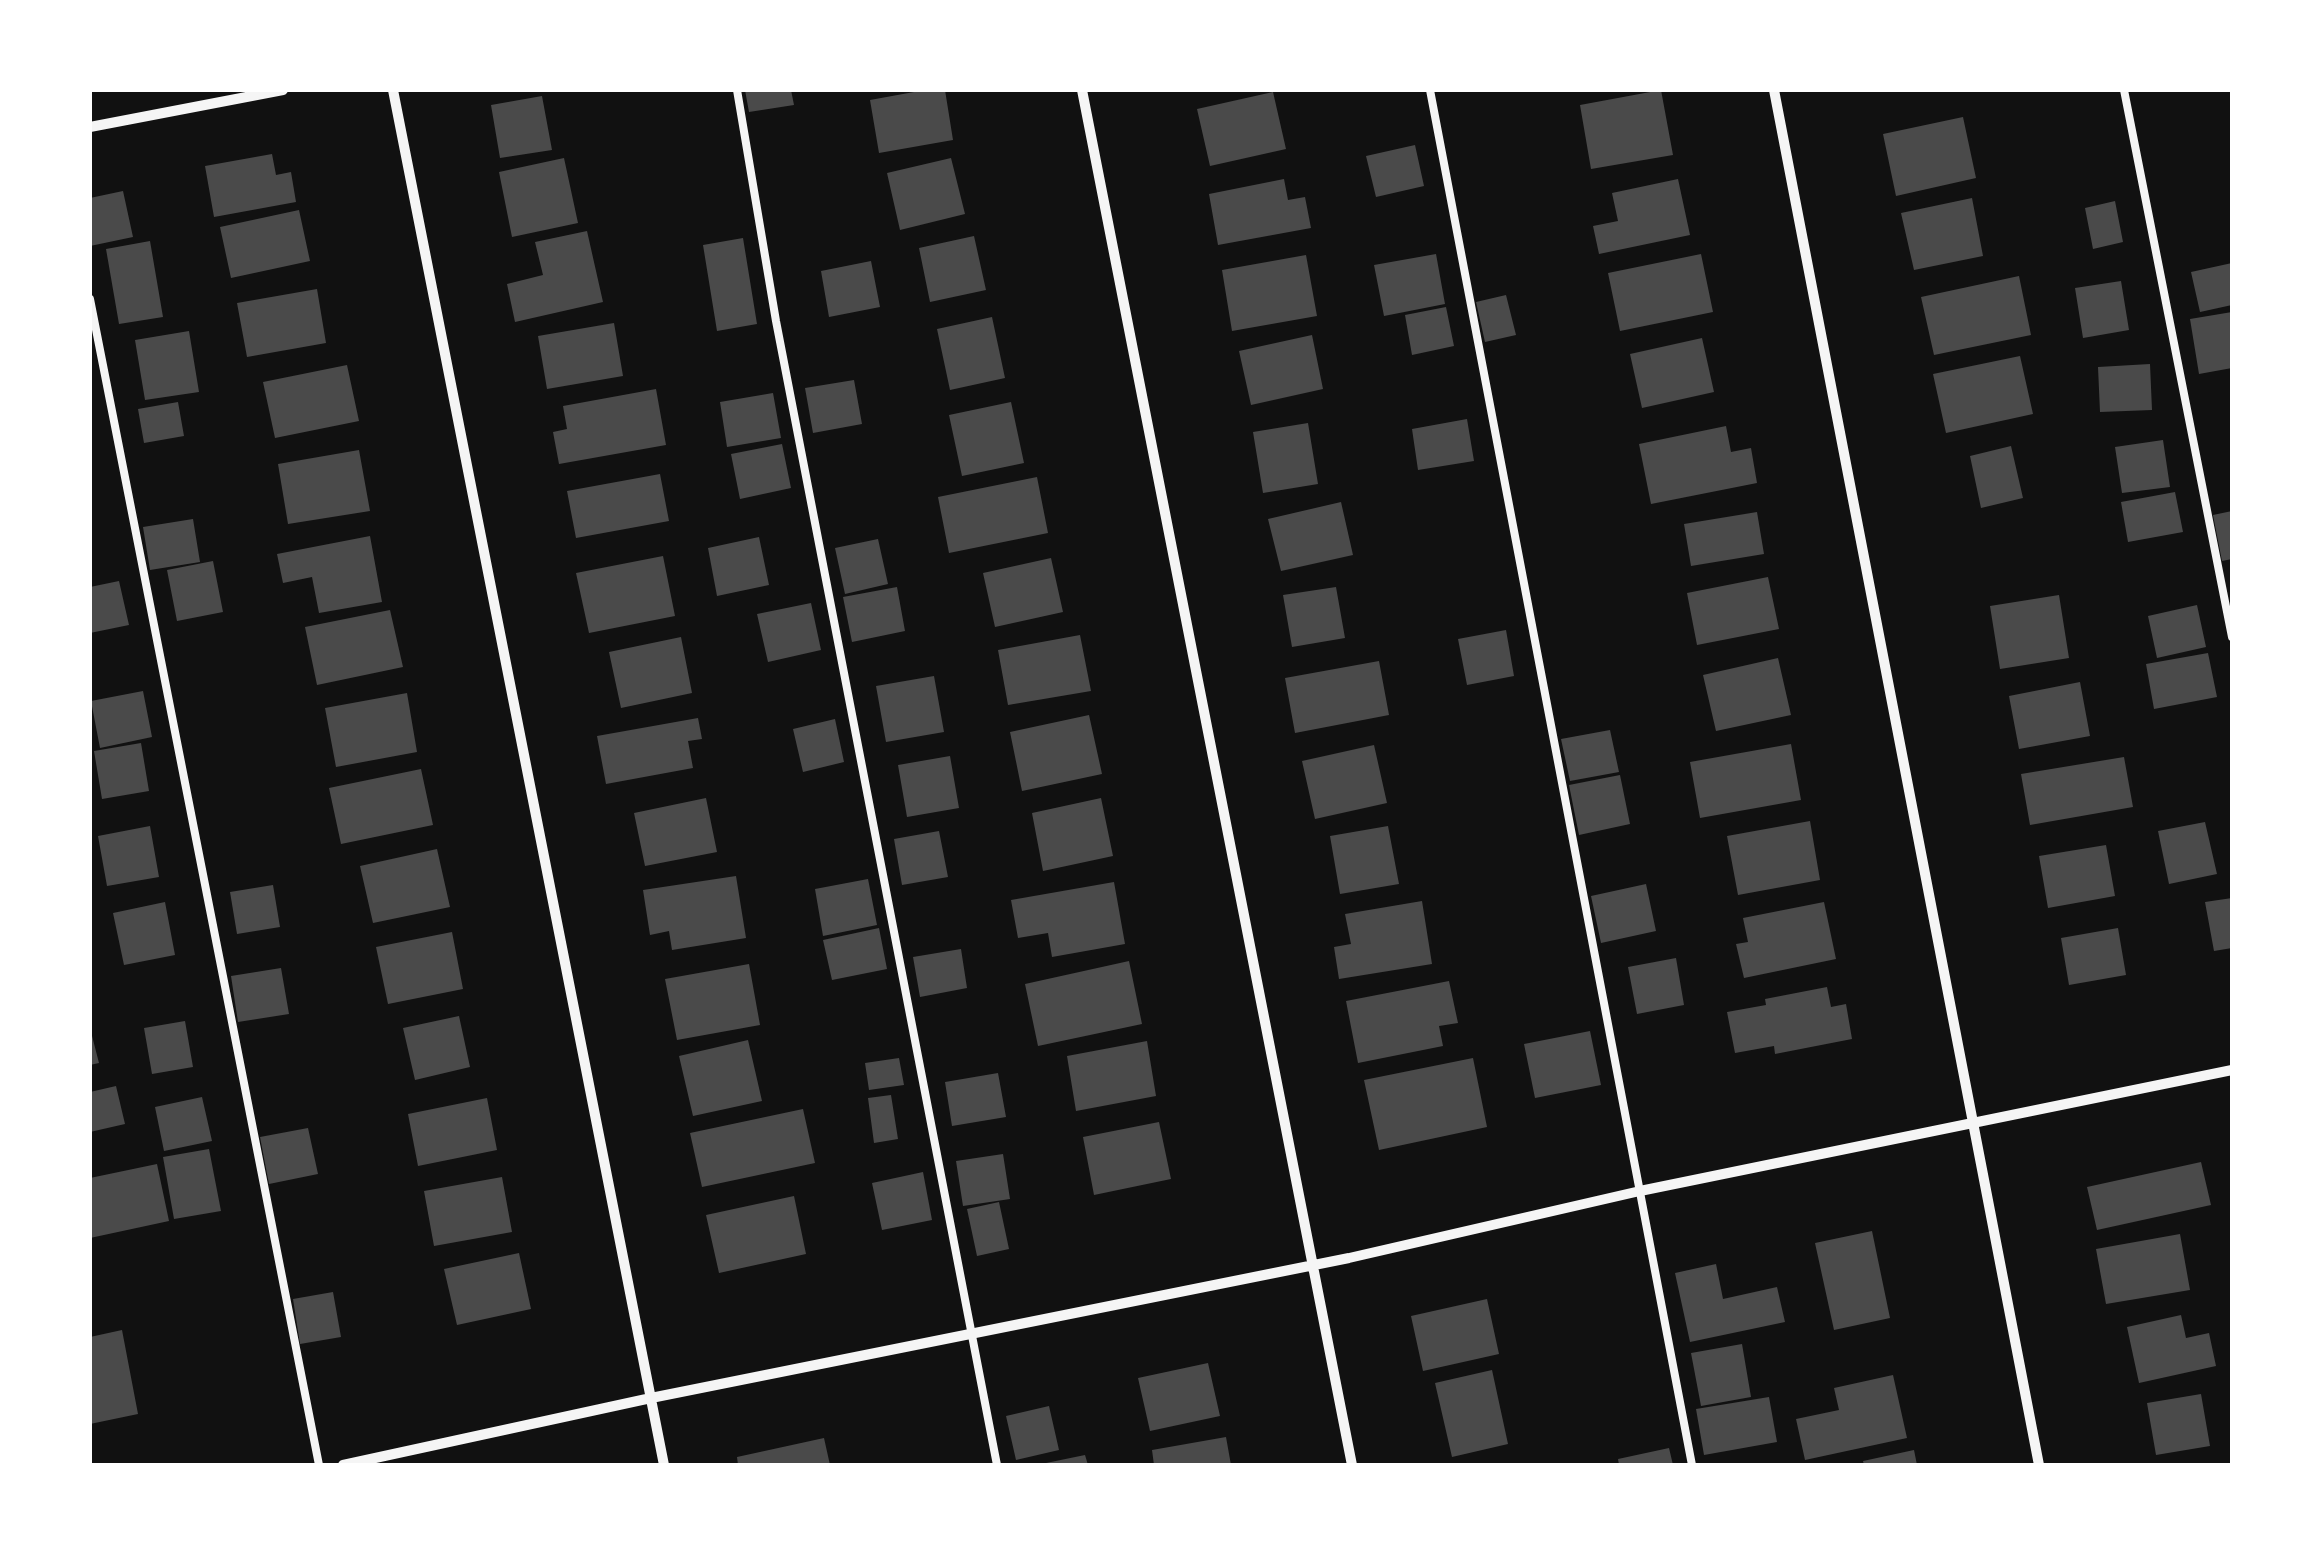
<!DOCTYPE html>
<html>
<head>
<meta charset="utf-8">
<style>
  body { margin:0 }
  #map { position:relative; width:2322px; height:1555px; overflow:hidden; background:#111; font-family:Arial,sans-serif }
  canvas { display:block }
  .frame { position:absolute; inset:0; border:92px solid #fff; pointer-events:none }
</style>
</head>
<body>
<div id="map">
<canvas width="2322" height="1555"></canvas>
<div class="frame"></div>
</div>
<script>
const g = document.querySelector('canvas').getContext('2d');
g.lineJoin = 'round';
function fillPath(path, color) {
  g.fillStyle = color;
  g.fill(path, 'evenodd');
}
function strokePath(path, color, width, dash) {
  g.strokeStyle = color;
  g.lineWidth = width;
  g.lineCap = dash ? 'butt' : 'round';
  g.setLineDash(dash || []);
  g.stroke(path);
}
fillPath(new Path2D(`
  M 745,90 L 791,90 L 794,105 L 749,112 Z
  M 925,90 L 945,90 L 953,140 L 879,153 L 870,100 Z
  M 1661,90 L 1673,155 L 1591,169 L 1580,105 Z
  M 1273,92 L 1286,149 L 1210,166 L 1197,109 Z
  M 542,96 L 552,150 L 500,158 L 491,105 Z
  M 1963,117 L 1976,178 L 1896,196 L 1883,134 Z
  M 1415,145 L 1424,186 L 1376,197 L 1366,156 Z
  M 272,154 L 276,175 L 291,172 L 296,202 L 214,217 L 205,166 Z
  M 564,158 L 578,223 L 512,237 L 499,172 Z
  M 951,158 L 965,214 L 900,230 L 887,173 Z
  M 1284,179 L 1288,200 L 1305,197 L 1311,228 L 1218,245 L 1209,194 Z
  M 1678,179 L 1690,235 L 1599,254 L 1593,226 L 1618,221 L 1612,193 Z
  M 123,191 L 133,237 L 90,246 L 90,198 Z
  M 1972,198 L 1983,256 L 1914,270 L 1901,213 Z
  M 2115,201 L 2123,242 L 2093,249 L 2085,208 Z
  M 299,210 L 310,261 L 231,278 L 220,227 Z
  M 587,231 L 603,302 L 515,322 L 507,284 L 543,275 L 535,242 Z
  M 974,236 L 986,290 L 930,302 L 919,248 Z
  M 743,238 L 757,324 L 717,331 L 703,245 Z
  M 150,241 L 163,317 L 119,324 L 106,249 Z
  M 1436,254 L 1445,304 L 1384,316 L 1374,265 Z
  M 1701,254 L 1713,312 L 1620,331 L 1608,273 Z
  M 1306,255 L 1317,316 L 1232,331 L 1222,270 Z
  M 871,261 L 880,307 L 829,317 L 821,271 Z
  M 2232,263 L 2232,305 L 2200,312 L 2191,272 Z
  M 2019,276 L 2031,335 L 1934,355 L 1921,297 Z
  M 2121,281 L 2129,330 L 2083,338 L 2075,288 Z
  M 317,289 L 326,343 L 247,357 L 237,303 Z
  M 1506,295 L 1516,335 L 1485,342 L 1476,302 Z
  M 1446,307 L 1454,346 L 1412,355 L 1405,315 Z
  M 2232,312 L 2232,368 L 2199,374 L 2190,319 Z
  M 992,317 L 1005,378 L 950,390 L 937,329 Z
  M 614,323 L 623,376 L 547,389 L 538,336 Z
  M 189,331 L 199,392 L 145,400 L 135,340 Z
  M 1312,335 L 1323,389 L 1251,405 L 1239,351 Z
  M 1702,338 L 1714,392 L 1642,408 L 1630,354 Z
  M 2020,356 L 2033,414 L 1946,433 L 1933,374 Z
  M 2150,364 L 2152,410 L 2100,412 L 2098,367 Z
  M 347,365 L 359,421 L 275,438 L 263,382 Z
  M 854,380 L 862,424 L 813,433 L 805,388 Z
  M 656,389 L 666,445 L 559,464 L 553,432 L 567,429 L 563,406 Z
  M 773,393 L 781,438 L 727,447 L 720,402 Z
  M 178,402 L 184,436 L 144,443 L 138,409 Z
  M 1011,402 L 1024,463 L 962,476 L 949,415 Z
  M 1467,419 L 1474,461 L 1418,470 L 1412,429 Z
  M 1308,423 L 1318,484 L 1263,493 L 1253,432 Z
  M 1726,426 L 1731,452 L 1751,448 L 1757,483 L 1651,504 L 1639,444 Z
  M 2163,440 L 2170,487 L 2122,493 L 2115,447 Z
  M 782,444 L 791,488 L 740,499 L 731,454 Z
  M 2011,446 L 2023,498 L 1981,508 L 1970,456 Z
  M 359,450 L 370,511 L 288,524 L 278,464 Z
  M 660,474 L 669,521 L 576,538 L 567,491 Z
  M 1037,477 L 1048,533 L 949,553 L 938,497 Z
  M 2175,492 L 2183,532 L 2128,542 L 2121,502 Z
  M 1341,502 L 1353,555 L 1281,571 L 1268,519 Z
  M 2232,511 L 2232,559 L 2222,561 L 2213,515 Z
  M 1757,512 L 1764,554 L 1691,566 L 1684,524 Z
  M 193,519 L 200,562 L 150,570 L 143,527 Z
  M 370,536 L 382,602 L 319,613 L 312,577 L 283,583 L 277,554 Z
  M 759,537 L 769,585 L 717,596 L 708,548 Z
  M 878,539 L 888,584 L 845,594 L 835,548 Z
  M 663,556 L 675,616 L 589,633 L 576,573 Z
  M 1051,558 L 1063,612 L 995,627 L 983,573 Z
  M 213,561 L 223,612 L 177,621 L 167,570 Z
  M 1768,577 L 1779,629 L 1697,645 L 1687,593 Z
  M 119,581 L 129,625 L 90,633 L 90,587 Z
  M 897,587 L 905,631 L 852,642 L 843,597 Z
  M 1336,587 L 1345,638 L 1292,647 L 1283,595 Z
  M 2059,595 L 2069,658 L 2000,669 L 1990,606 Z
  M 811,603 L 821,650 L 768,662 L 757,614 Z
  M 2197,605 L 2206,647 L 2157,658 L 2148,616 Z
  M 390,610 L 403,667 L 317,685 L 305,627 Z
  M 1506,630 L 1514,676 L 1467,685 L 1458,639 Z
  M 1080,635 L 1091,691 L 1008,705 L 998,650 Z
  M 681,637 L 692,693 L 621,708 L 609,652 Z
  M 2208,653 L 2217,697 L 2154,709 L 2146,664 Z
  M 1778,658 L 1791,715 L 1716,731 L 1703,675 Z
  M 1379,661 L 1389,715 L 1295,733 L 1285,678 Z
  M 934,676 L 944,732 L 886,742 L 876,686 Z
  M 2080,682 L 2090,736 L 2019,749 L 2009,696 Z
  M 143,691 L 152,737 L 100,748 L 91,701 Z
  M 407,693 L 417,752 L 336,767 L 325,708 Z
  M 1089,715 L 1102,774 L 1022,791 L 1010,732 Z
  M 698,718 L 702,739 L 688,741 L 693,768 L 606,784 L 597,736 Z
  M 835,719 L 844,762 L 803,772 L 793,729 Z
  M 1610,730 L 1619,772 L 1570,781 L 1561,739 Z
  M 141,743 L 149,791 L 102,799 L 94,751 Z
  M 1791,744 L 1801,800 L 1700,818 L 1690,762 Z
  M 1374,745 L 1387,803 L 1315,819 L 1302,761 Z
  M 950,756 L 959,808 L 907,817 L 898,765 Z
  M 2124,757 L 2133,807 L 2030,825 L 2021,774 Z
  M 421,769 L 433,825 L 341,844 L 329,788 Z
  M 1620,775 L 1630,824 L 1579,835 L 1569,785 Z
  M 706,798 L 717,852 L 645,866 L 634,813 Z
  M 1101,798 L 1113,856 L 1043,871 L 1032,813 Z
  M 1810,821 L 1820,880 L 1738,895 L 1727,836 Z
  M 2205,822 L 2217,874 L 2169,884 L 2158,831 Z
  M 150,826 L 159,877 L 107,886 L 98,836 Z
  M 1388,826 L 1399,884 L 1340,894 L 1330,836 Z
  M 939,831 L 948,877 L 902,885 L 894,839 Z
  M 2106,845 L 2115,896 L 2048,908 L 2039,856 Z
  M 437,849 L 450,907 L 373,923 L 360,866 Z
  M 736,876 L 746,938 L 672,950 L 669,931 L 650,935 L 643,890 Z
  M 868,879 L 877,925 L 823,936 L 815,889 Z
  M 1114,882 L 1125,944 L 1052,957 L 1048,933 L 1018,938 L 1011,900 Z
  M 1646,884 L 1656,931 L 1601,943 L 1591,896 Z
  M 273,885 L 280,927 L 237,934 L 230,892 Z
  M 2232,898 L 2232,948 L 2214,951 L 2205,902 Z
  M 1422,901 L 1432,964 L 1339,979 L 1334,947 L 1351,944 L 1345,914 Z
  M 165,902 L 175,955 L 124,965 L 113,913 Z
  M 1824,902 L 1836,959 L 1744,978 L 1736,944 L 1748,942 L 1743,918 Z
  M 879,928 L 887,969 L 832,980 L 823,940 Z
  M 2118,928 L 2126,975 L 2069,985 L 2061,938 Z
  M 452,932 L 463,989 L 388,1004 L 376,947 Z
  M 961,949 L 967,988 L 920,997 L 913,957 Z
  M 1676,958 L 1684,1005 L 1637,1014 L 1628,967 Z
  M 1129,961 L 1142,1024 L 1038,1046 L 1025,984 Z
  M 749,964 L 760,1025 L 677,1040 L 665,979 Z
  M 281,968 L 289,1014 L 238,1022 L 231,976 Z
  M 1449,981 L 1458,1023 L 1439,1026 L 1443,1046 L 1358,1063 L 1346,1001 Z
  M 1827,987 L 1831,1007 L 1846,1004 L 1852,1039 L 1775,1054 L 1774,1046 L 1735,1053 L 1727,1012 L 1766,1005 L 1765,999 Z
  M 459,1016 L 470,1067 L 415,1080 L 403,1028 Z
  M 185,1021 L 193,1067 L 152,1074 L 144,1028 Z
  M 90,1028 L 99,1063 L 90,1065 Z
  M 1590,1031 L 1601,1085 L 1535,1098 L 1524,1044 Z
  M 748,1040 L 762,1101 L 693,1116 L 679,1056 Z
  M 1147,1041 L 1156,1096 L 1076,1111 L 1067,1056 Z
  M 899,1058 L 904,1085 L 869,1090 L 865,1063 Z
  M 1473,1058 L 1487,1127 L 1379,1150 L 1364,1080 Z
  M 998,1073 L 1006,1117 L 952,1126 L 945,1082 Z
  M 116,1086 L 125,1124 L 90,1132 L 90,1092 Z
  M 891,1095 L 898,1139 L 874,1143 L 868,1098 Z
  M 202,1097 L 212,1141 L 164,1151 L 155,1107 Z
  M 487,1098 L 497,1150 L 418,1166 L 408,1114 Z
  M 803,1109 L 815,1163 L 702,1187 L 690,1133 Z
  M 1159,1122 L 1171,1179 L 1094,1195 L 1083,1137 Z
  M 308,1128 L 318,1174 L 269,1184 L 260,1137 Z
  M 209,1149 L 221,1211 L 174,1219 L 163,1157 Z
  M 1003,1154 L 1010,1199 L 963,1206 L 956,1161 Z
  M 2201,1162 L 2211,1205 L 2097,1230 L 2087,1187 Z
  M 157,1164 L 169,1221 L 90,1238 L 90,1178 Z
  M 923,1172 L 932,1220 L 882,1230 L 872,1183 Z
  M 502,1177 L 512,1232 L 434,1246 L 424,1191 Z
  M 794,1196 L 806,1254 L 719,1273 L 706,1215 Z
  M 999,1202 L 1009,1249 L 977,1256 L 967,1209 Z
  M 1872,1231 L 1890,1318 L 1834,1330 L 1815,1243 Z
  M 2180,1234 L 2190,1290 L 2106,1304 L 2096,1249 Z
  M 519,1253 L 531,1309 L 457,1325 L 444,1269 Z
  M 1716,1264 L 1723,1299 L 1777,1287 L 1785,1322 L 1690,1342 L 1675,1273 Z
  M 333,1292 L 341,1337 L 300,1344 L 293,1299 Z
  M 1487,1299 L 1499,1354 L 1423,1371 L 1411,1316 Z
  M 2181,1315 L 2186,1338 L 2209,1333 L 2216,1366 L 2139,1383 L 2127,1327 Z
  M 122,1330 L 138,1414 L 90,1424 L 90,1337 Z
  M 1742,1344 L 1751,1397 L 1701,1406 L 1691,1353 Z
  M 1208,1363 L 1220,1416 L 1150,1431 L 1138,1378 Z
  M 1492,1370 L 1508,1444 L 1452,1457 L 1435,1383 Z
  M 1893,1375 L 1907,1438 L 1805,1460 L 1796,1419 L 1839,1410 L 1834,1388 Z
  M 2201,1394 L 2210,1446 L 2156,1455 L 2147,1403 Z
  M 1769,1397 L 1777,1442 L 1704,1455 L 1696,1409 Z
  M 1049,1406 L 1059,1450 L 1016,1460 L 1006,1416 Z
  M 1226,1437 L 1231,1465 L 1154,1465 L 1152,1450 Z
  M 824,1438 L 830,1465 L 738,1465 L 737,1457 Z
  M 1669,1448 L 1673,1465 L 1619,1465 L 1618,1459 Z
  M 1914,1450 L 1917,1465 L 1864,1465 L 1863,1461 Z
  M 1085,1455 L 1088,1465 L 1046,1465 L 1046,1463 Z`), '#4a4a4a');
strokePath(new Path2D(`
  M 737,90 L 776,321 L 997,1465
  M 1430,90 L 1692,1465
  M 2124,90 L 2232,637
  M 90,299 L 319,1465`), '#f5f5f5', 8);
strokePath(new Path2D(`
  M 393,90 L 664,1465
  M 1082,90 L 1352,1465
  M 1774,90 L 2039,1465
  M 90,127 L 283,90
  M 343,1465 L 651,1398 L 1349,1258 L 1640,1191 L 2232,1070`), '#f5f5f5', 10);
</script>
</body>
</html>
